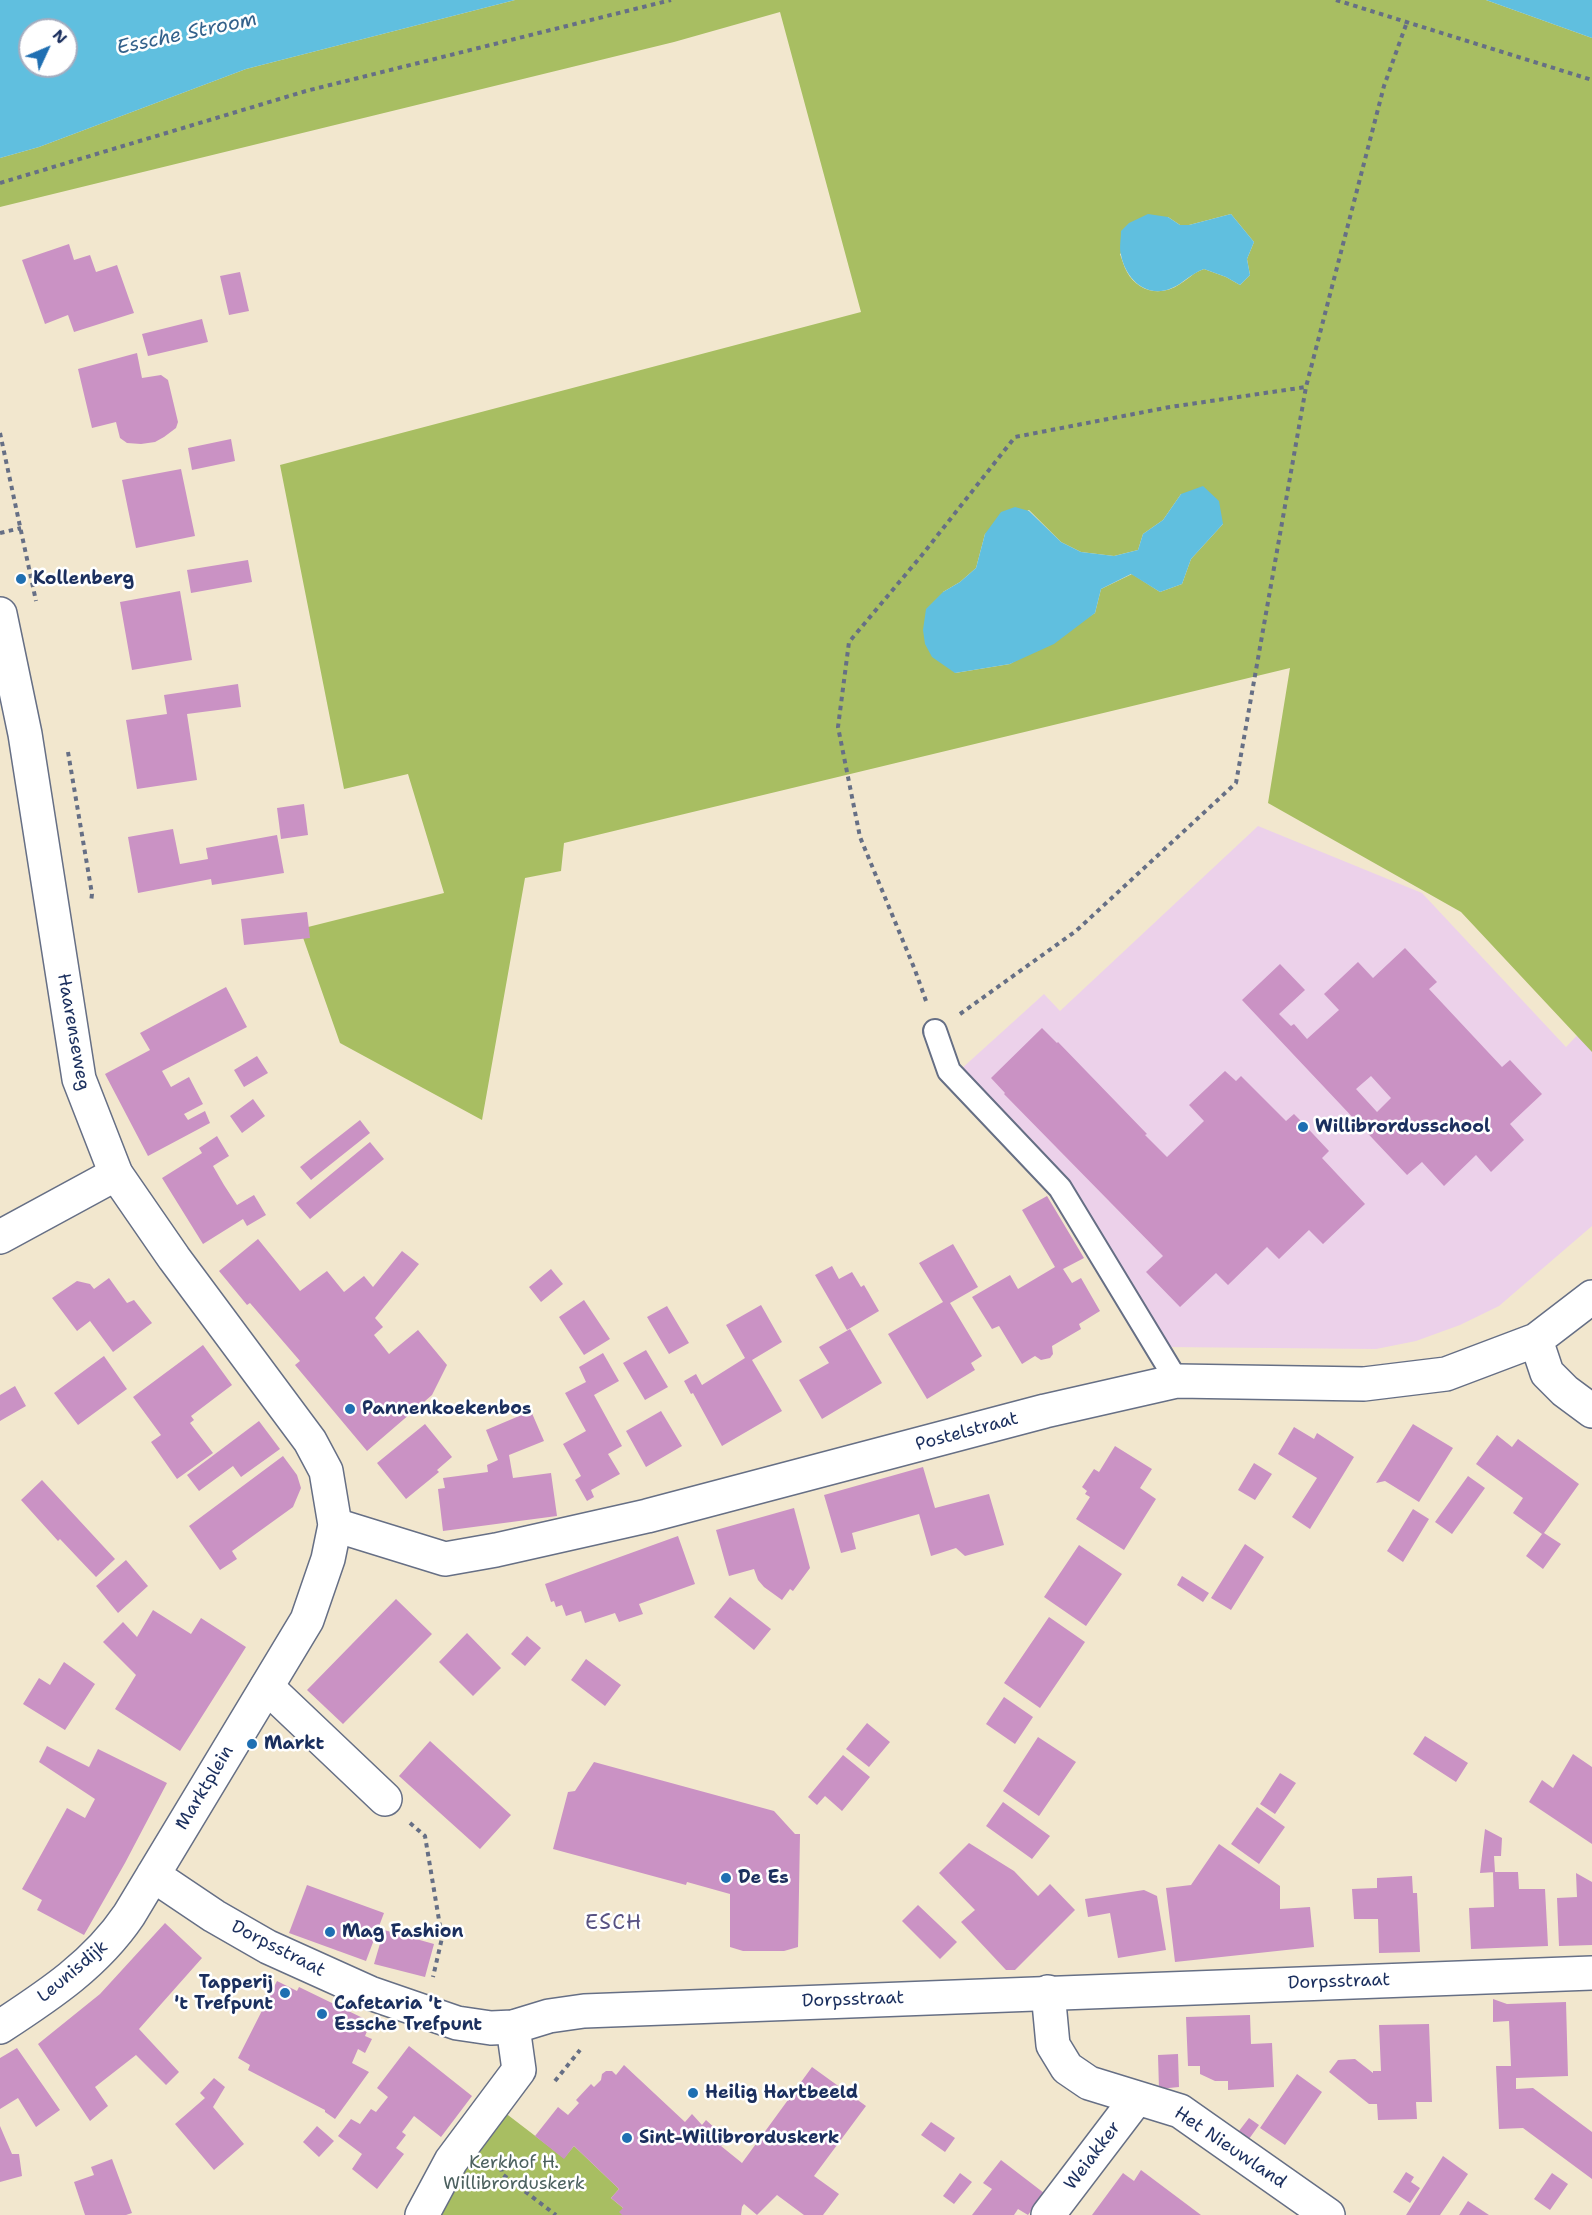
<!DOCTYPE html>
<html>
<head>
<meta charset="utf-8">
<style>
  body { margin:0 }
  #map { position:relative; width:1592px; height:2215px; overflow:hidden; background:#f2e7ce; font-family:"Shantell Sans",sans-serif }
  canvas { display:block }
  .north { position:absolute; left:18px; top:18px; width:60px; height:60px; box-sizing:border-box; background:#fff; border:2px solid #a4acbf; border-radius:50%; rotate:46deg; font-size:16px; font-weight:700; line-height:24px; text-align:center; color:#1b2f5e }
  .north::after { content:''; display:block; margin:auto; width:21px; height:27px; background:#1f6fb2; clip-path:polygon(50% 0,100% 100%,50% 72%,0 100%) }
</style>
</head>
<body>
<div id="map">
<canvas width="1592" height="2215"></canvas>
<div class="north">N</div>
</div>
<script>
const g = document.querySelector('canvas').getContext('2d');
g.lineJoin = 'round';
function fillPath(path, color) {
  g.fillStyle = color;
  g.fill(path, 'evenodd');
}
function strokePath(path, color, width, dash) {
  g.strokeStyle = color;
  g.lineWidth = width;
  g.lineCap = dash ? 'butt' : 'round';
  g.setLineDash(dash || []);
  g.stroke(path);
}
function write(font, color, halo, rows, align = 'center') {
  g.font = font + ' "Shantell Sans",sans-serif';
  g.lineWidth = 5;
  g.setLineDash([]);
  g.textBaseline = 'middle';
  g.strokeStyle = halo;
  g.fillStyle = color;
  for (const [text, x, y, turn = 0] of rows) {
    g.save();
    g.translate(x, y);
    g.rotate((+turn || 0) * Math.PI / 180);
    g.textAlign = isNaN(turn) ? turn : align;
    if (halo) g.strokeText(text, 0, 0);
    g.fillText(text, 0, 0);
    g.restore();
  }
}
fillPath(new Path2D(`
  M 1258,826 L 1422,893 L 1566,1047 L 1586,1026 L 1592,1033 L 1592,1226 L 1499,1306 L 1460,1325 L 1416,1341 L 1376,1349 L 1166,1347 L 960,1070 L 1044,994 L 1060,1011 Z`), '#ecd1ea');
fillPath(new Path2D(`
  M 515,0 L 1486,0 L 1592,38 L 1592,1052 L 1461,912 L 1268,803 L 1290,668 L 564,843 L 561,871 L 525,878 L 482,1120 L 340,1043 L 300,929 L 444,893 L 408,774 L 344,789 L 280,465 L 861,312 L 780,12 L 674,42 L 0,207 L 0,158 L 39,147 L 246,69 ZM 1231,214 L 1254,242 L 1247,259 L 1250,275 L 1240,285 L 1226,277 L 1204,269 C 1191,274 1190,278 1180,284 C 1161,297 1138,292 1127,272 C 1124,267 1122,259 1120,254 L 1168,217 L 1180,225 L 1189,225 ZM 1181,494 L 1223,524 L 1191,559 L 1182,584 L 1160,592 L 1132,574 L 1101,589 L 1095,613 L 1010,664 L 955,673 L 943,592 L 960,582 L 976,568 L 985,534 L 1029,510 L 1061,542 L 1081,552 L 1114,556 L 1138,550 L 1143,534 L 1163,520 Z
  M 504,2112 L 564,2158 L 574,2146 L 619,2189 L 611,2198 L 623,2208 L 622,2215 L 438,2215 L 459,2175 Z`), '#a8be62');
fillPath(new Path2D(`
  M 0,0 L 515,0 L 246,69 L 39,147 L 0,158 ZM 30,30 L 66,30 L 66,66 L 30,66 Z
  M 1486,0 L 1592,0 L 1592,38 Z
  M 1148,214 L 1168,217 L 1180,225 L 1189,225 L 1231,214 L 1254,242 L 1247,259 L 1250,275 L 1240,285 L 1226,277 L 1204,269 C 1190,274 1184,283 1172,288 C 1147,299 1126,280 1121,255 C 1119,248 1121,239 1121,231 L 1129,223 Z
  M 1203,486 L 1219,501 L 1223,524 L 1191,559 L 1182,584 L 1160,592 L 1131,574 L 1101,589 L 1095,613 L 1054,644 L 1010,664 L 955,673 L 932,657 L 925,644 L 923,630 L 926,609 L 943,592 L 960,582 L 976,568 L 985,534 L 1001,512 L 1015,507 L 1029,511 L 1061,542 L 1081,552 L 1114,556 L 1138,550 L 1143,534 L 1163,520 L 1181,494 Z`), '#60bfdf');
fillPath(new Path2D(`
  M 69,244 L 74,260 L 90,255 L 96,272 L 117,265 L 134,313 L 74,332 L 68,315 L 45,324 L 22,260 Z
  M 240,272 L 249,311 L 229,315 L 220,276 Z
  M 202,319 L 208,342 L 148,356 L 142,334 Z
  M 137,353 L 142,378 L 161,375 L 168,380 L 178,422 L 176,428 L 164,437 L 155,442 L 141,444 L 127,443 L 120,438 L 116,422 L 92,428 L 78,369 Z
  M 231,439 L 235,461 L 192,470 L 188,448 Z
  M 181,469 L 195,536 L 136,548 L 122,480 Z
  M 248,560 L 252,582 L 191,593 L 187,570 Z
  M 180,591 L 192,660 L 132,670 L 120,602 Z
  M 238,684 L 241,707 L 187,714 L 197,780 L 137,789 L 126,720 L 167,714 L 164,695 Z
  M 304,804 L 308,835 L 281,839 L 277,808 Z
  M 173,829 L 180,864 L 208,859 L 206,848 L 277,835 L 284,873 L 212,885 L 211,879 L 138,893 L 128,837 Z
  M 307,912 L 310,938 L 244,945 L 241,919 Z
  M 1405,948 L 1437,982 L 1429,989 L 1502,1067 L 1510,1060 L 1542,1094 L 1510,1124 L 1524,1140 L 1491,1172 L 1476,1155 L 1444,1186 L 1422,1162 L 1407,1175 L 1242,1000 L 1280,964 L 1305,990 L 1279,1014 L 1291,1026 L 1294,1024 L 1307,1039 L 1339,1010 L 1324,994 L 1358,962 L 1373,978 ZM 1371,1076 L 1391,1098 L 1377,1112 L 1356,1089 Z
  M 226,987 L 247,1027 L 162,1071 L 171,1087 L 189,1077 L 203,1104 L 184,1114 L 188,1120 L 205,1111 L 210,1123 L 148,1156 L 105,1074 L 150,1050 L 140,1033 Z
  M 1042,1028 L 1057,1043 L 1058,1042 L 1147,1134 L 1145,1135 L 1167,1157 L 1204,1121 L 1189,1105 L 1225,1071 L 1236,1081 L 1241,1076 L 1286,1121 L 1294,1114 L 1299,1119 L 1329,1151 L 1322,1158 L 1365,1204 L 1323,1244 L 1309,1230 L 1279,1259 L 1267,1247 L 1228,1285 L 1216,1273 L 1180,1307 L 1146,1272 L 1163,1256 L 1004,1094 L 1005,1093 L 991,1078 Z
  M 257,1056 L 268,1073 L 244,1087 L 234,1070 Z
  M 253,1099 L 265,1116 L 242,1133 L 230,1116 Z
  M 360,1120 L 370,1133 L 311,1180 L 300,1167 Z
  M 217,1136 L 229,1156 L 213,1166 L 224,1185 L 237,1205 L 254,1195 L 266,1215 L 247,1226 L 243,1219 L 203,1244 L 162,1178 L 202,1153 L 199,1148 Z
  M 370,1142 L 384,1159 L 310,1219 L 296,1203 Z
  M 1047,1196 L 1084,1258 L 1063,1269 L 1072,1283 L 1081,1278 L 1100,1311 L 1079,1324 L 1081,1329 L 1052,1346 L 1053,1354 L 1050,1358 L 1041,1360 L 1035,1356 L 1022,1364 L 999,1326 L 992,1329 L 972,1297 L 1010,1275 L 1018,1289 L 1055,1267 L 1022,1210 Z
  M 258,1239 L 300,1291 L 327,1271 L 344,1292 L 364,1276 L 373,1287 L 402,1251 L 419,1264 L 375,1318 L 383,1327 L 374,1335 L 389,1354 L 418,1330 L 447,1365 L 432,1395 L 367,1451 L 295,1365 L 300,1361 L 250,1303 L 247,1305 L 219,1271 Z
  M 953,1244 L 978,1287 L 950,1303 L 982,1356 L 971,1363 L 975,1370 L 927,1399 L 888,1334 L 943,1302 L 919,1263 Z
  M 832,1266 L 839,1279 L 852,1272 L 861,1287 L 864,1285 L 879,1311 L 847,1330 L 815,1275 Z
  M 551,1269 L 563,1284 L 541,1302 L 529,1287 Z
  M 109,1278 L 127,1303 L 134,1300 L 152,1323 L 113,1352 L 90,1321 L 77,1331 L 52,1298 L 77,1281 L 90,1284 L 94,1289 Z
  M 584,1300 L 610,1339 L 584,1355 L 559,1317 Z
  M 761,1305 L 782,1342 L 752,1360 L 782,1411 L 722,1446 L 693,1393 L 691,1394 L 684,1381 L 696,1374 L 702,1385 L 745,1358 L 726,1325 Z
  M 667,1306 L 689,1343 L 669,1354 L 647,1317 Z
  M 850,1329 L 882,1383 L 822,1419 L 799,1380 L 829,1363 L 819,1347 Z
  M 203,1345 L 232,1385 L 191,1416 L 194,1420 L 190,1423 L 213,1453 L 177,1479 L 151,1442 L 161,1435 L 133,1397 Z
  M 646,1350 L 668,1387 L 645,1400 L 623,1363 Z
  M 603,1353 L 619,1381 L 594,1395 L 622,1446 L 608,1454 L 620,1474 L 591,1490 L 594,1497 L 587,1501 L 575,1480 L 581,1476 L 563,1444 L 586,1431 L 565,1393 L 586,1382 L 579,1367 Z
  M 104,1356 L 127,1389 L 78,1425 L 54,1393 Z
  M 15,1386 L 26,1406 L 0,1421 L 0,1395 Z
  M 531,1411 L 544,1441 L 509,1455 L 513,1478 L 551,1473 L 557,1516 L 443,1531 L 438,1489 L 445,1488 L 443,1478 L 488,1472 L 487,1465 L 498,1460 L 486,1430 Z
  M 661,1411 L 682,1446 L 646,1467 L 626,1431 Z
  M 259,1421 L 280,1449 L 241,1477 L 233,1466 L 199,1491 L 187,1475 Z
  M 425,1424 L 452,1457 L 437,1470 L 439,1472 L 406,1499 L 377,1463 Z
  M 1413,1424 L 1453,1448 L 1419,1502 L 1385,1481 L 1376,1483 Z
  M 1294,1427 L 1314,1439 L 1317,1433 L 1354,1457 L 1310,1529 L 1292,1517 L 1317,1478 L 1278,1454 Z
  M 1497,1435 L 1512,1447 L 1518,1439 L 1579,1484 L 1544,1533 L 1561,1544 L 1543,1569 L 1526,1556 L 1542,1534 L 1513,1513 L 1523,1498 L 1476,1464 Z
  M 1115,1446 L 1152,1469 L 1140,1488 L 1156,1499 L 1124,1550 L 1076,1519 L 1090,1497 L 1085,1494 L 1087,1491 L 1082,1487 L 1094,1469 L 1099,1472 Z
  M 283,1456 L 297,1475 L 301,1488 L 293,1507 L 232,1551 L 237,1559 L 220,1570 L 189,1526 Z
  M 1254,1463 L 1272,1474 L 1255,1500 L 1238,1490 Z
  M 923,1467 L 935,1508 L 989,1494 L 1004,1545 L 965,1556 L 956,1548 L 931,1556 L 919,1514 L 852,1533 L 856,1549 L 841,1553 L 824,1495 Z
  M 1468,1476 L 1485,1488 L 1452,1534 L 1435,1522 Z
  M 42,1480 L 115,1559 L 96,1577 L 60,1539 L 58,1541 L 21,1500 Z
  M 794,1508 L 810,1568 L 793,1591 L 790,1589 L 782,1600 L 764,1587 L 758,1580 L 754,1569 L 729,1576 L 716,1530 Z
  M 1413,1509 L 1429,1519 L 1403,1562 L 1387,1551 Z
  M 678,1536 L 695,1584 L 639,1604 L 643,1614 L 619,1622 L 615,1613 L 585,1623 L 581,1611 L 566,1616 L 562,1605 L 556,1607 L 554,1601 L 551,1602 L 545,1584 Z
  M 1245,1544 L 1264,1557 L 1231,1610 L 1211,1598 Z
  M 1079,1545 L 1122,1574 L 1086,1626 L 1044,1597 Z
  M 126,1560 L 148,1586 L 118,1613 L 96,1586 Z
  M 1182,1576 L 1209,1593 L 1203,1602 L 1177,1585 Z
  M 730,1597 L 771,1629 L 754,1650 L 714,1617 Z
  M 396,1599 L 432,1634 L 343,1724 L 307,1690 Z
  M 153,1610 L 191,1634 L 201,1618 L 246,1647 L 180,1751 L 115,1709 L 136,1675 L 103,1642 L 123,1622 L 137,1637 Z
  M 1049,1617 L 1085,1642 L 1040,1708 L 1004,1683 Z
  M 467,1633 L 501,1668 L 473,1696 L 439,1662 Z
  M 527,1636 L 541,1648 L 525,1666 L 511,1654 Z
  M 586,1659 L 621,1685 L 605,1706 L 571,1680 Z
  M 64,1662 L 95,1684 L 65,1730 L 23,1704 L 39,1678 L 50,1685 Z
  M 1004,1697 L 1033,1717 L 1015,1744 L 986,1724 Z
  M 867,1723 L 890,1742 L 869,1767 L 846,1749 Z
  M 1425,1736 L 1468,1763 L 1456,1782 L 1413,1754 Z
  M 1038,1737 L 1076,1762 L 1039,1816 L 1003,1791 Z
  M 430,1741 L 511,1815 L 480,1849 L 399,1776 Z
  M 47,1746 L 89,1767 L 98,1749 L 167,1783 L 125,1863 L 84,1935 L 37,1910 L 42,1900 L 22,1889 L 67,1808 L 85,1818 L 95,1799 L 39,1762 Z
  M 1573,1754 L 1592,1767 L 1592,1844 L 1529,1802 L 1542,1780 L 1553,1788 Z
  M 843,1755 L 870,1777 L 842,1811 L 825,1796 L 817,1805 L 808,1797 Z
  M 594,1762 L 774,1811 L 795,1834 L 800,1834 L 798,1947 L 784,1951 L 743,1951 L 730,1947 L 730,1894 L 687,1882 L 686,1885 L 553,1849 L 568,1792 L 575,1791 Z
  M 1280,1773 L 1296,1783 L 1275,1814 L 1260,1804 Z
  M 1003,1802 L 1050,1836 L 1032,1859 L 986,1826 Z
  M 1257,1807 L 1285,1827 L 1259,1864 L 1231,1844 Z
  M 1485,1829 L 1502,1838 L 1501,1856 L 1494,1856 L 1495,1872 L 1480,1873 Z
  M 969,1843 L 1014,1871 L 1038,1896 L 1050,1884 L 1075,1910 L 1015,1970 L 1006,1970 L 961,1922 L 975,1910 L 939,1873 Z
  M 1219,1844 L 1280,1886 L 1280,1909 L 1310,1907 L 1314,1947 L 1175,1962 L 1166,1888 L 1191,1885 Z
  M 1493,1872 L 1518,1872 L 1519,1889 L 1545,1889 L 1548,1946 L 1471,1949 L 1469,1908 L 1494,1907 Z
  M 1576,1873 L 1592,1882 L 1592,1945 L 1559,1946 L 1557,1898 L 1577,1897 Z
  M 1412,1876 L 1413,1893 L 1417,1893 L 1420,1952 L 1379,1953 L 1378,1919 L 1354,1919 L 1352,1889 L 1377,1888 L 1377,1878 Z
  M 307,1885 L 384,1913 L 366,1961 L 289,1933 Z
  M 1144,1890 L 1157,1896 L 1166,1950 L 1118,1958 L 1110,1913 L 1088,1917 L 1085,1899 Z
  M 918,1905 L 957,1942 L 940,1959 L 902,1921 Z
  M 165,1923 L 202,1958 L 139,2029 L 179,2072 L 166,2085 L 136,2055 L 95,2087 L 108,2106 L 90,2121 L 38,2044 L 100,1994 Z
  M 384,1930 L 434,1944 L 425,1977 L 374,1964 Z
  M 277,1981 L 297,1991 L 299,1987 L 371,2022 L 365,2036 L 372,2039 L 365,2053 L 358,2049 L 352,2063 L 369,2072 L 335,2119 L 325,2112 L 325,2110 L 248,2070 L 250,2065 L 238,2058 Z
  M 1493,1999 L 1507,2004 L 1566,2002 L 1568,2076 L 1516,2078 L 1516,2089 L 1533,2088 L 1592,2132 L 1592,2179 L 1523,2128 L 1499,2129 L 1496,2066 L 1511,2066 L 1509,2021 L 1493,2022 Z
  M 1250,2015 L 1251,2044 L 1272,2043 L 1274,2087 L 1228,2090 L 1228,2081 L 1215,2081 L 1200,2074 L 1200,2066 L 1188,2066 L 1186,2017 Z
  M 1429,2024 L 1432,2102 L 1416,2102 L 1417,2119 L 1378,2120 L 1377,2104 L 1369,2104 L 1329,2072 L 1338,2060 L 1355,2059 L 1373,2073 L 1373,2071 L 1381,2071 L 1379,2025 Z
  M 409,2046 L 472,2096 L 441,2137 L 414,2116 L 402,2132 L 406,2135 L 396,2148 L 404,2154 L 377,2189 L 352,2169 L 362,2154 L 338,2136 L 351,2119 L 360,2124 L 371,2109 L 376,2112 L 388,2097 L 377,2088 Z
  M 17,2048 L 60,2110 L 36,2127 L 18,2098 L 0,2109 L 0,2058 Z
  M 1178,2054 L 1179,2087 L 1159,2089 L 1158,2055 Z
  M 624,2065 L 685,2122 L 692,2114 L 702,2125 L 706,2120 L 717,2130 L 713,2135 L 724,2144 L 721,2146 L 742,2163 L 812,2067 L 866,2106 L 814,2176 L 839,2194 L 823,2215 L 804,2215 L 777,2195 L 757,2215 L 744,2204 L 742,2207 L 741,2215 L 622,2215 L 619,2212 L 623,2208 L 611,2198 L 619,2189 L 574,2146 L 564,2159 L 535,2136 L 558,2107 L 568,2115 L 579,2103 L 576,2100 L 591,2084 L 594,2087 L 601,2080 L 602,2074 L 606,2071 L 612,2071 L 616,2075 Z
  M 1297,2074 L 1322,2092 L 1285,2145 L 1260,2128 Z
  M 214,2078 L 225,2087 L 213,2107 L 244,2144 L 214,2170 L 175,2124 L 205,2098 L 200,2093 Z
  M 1249,2118 L 1259,2125 L 1249,2139 L 1239,2131 Z
  M 931,2122 L 955,2138 L 945,2152 L 921,2135 Z
  M 0,2126 L 12,2154 L 19,2154 L 22,2176 L 0,2182 Z
  M 317,2126 L 334,2141 L 319,2157 L 303,2142 Z
  M 1443,2156 L 1468,2174 L 1440,2215 L 1406,2215 Z
  M 112,2159 L 132,2213 L 126,2215 L 85,2215 L 74,2182 L 94,2175 L 91,2167 Z
  M 1001,2160 L 1044,2193 L 1028,2215 L 1018,2209 L 1014,2215 L 972,2215 L 992,2189 L 983,2183 Z
  M 1141,2170 L 1201,2215 L 1092,2215 L 1123,2173 L 1134,2181 Z
  M 1406,2172 L 1414,2177 L 1411,2182 L 1420,2188 L 1410,2203 L 1393,2192 Z
  M 960,2173 L 972,2182 L 954,2204 L 943,2196 Z
  M 1552,2173 L 1568,2184 L 1550,2210 L 1534,2199 Z
  M 1468,2201 L 1489,2215 L 1459,2215 Z`), '#ca92c4');
const service = new Path2D(`
  M 935,1031 L 949,1071 L 1060,1188 L 1177,1381`);
const minor = new Path2D(`
  M 0,1237 L 116,1174
  M 1536,1340 L 1547,1373 L 1565,1391 L 1592,1411
  M 335,1525 L 445,1559 L 496,1550 L 647,1516 L 1045,1411 L 1177,1381 L 1364,1384 L 1446,1374 L 1536,1340 L 1592,1297
  M 267,1687 L 385,1799
  M 1048,1992 L 1053,2045 L 1067,2068 L 1089,2083 L 1180,2111 L 1328,2215
  M 422,2215 L 451,2161 L 519,2070 L 513,2027
  M 1048,2215 L 1137,2098`);
const tertiary = new Path2D(`
  M 0,614 L 25,734 L 79,1079 L 116,1174 L 174,1258 L 310,1441 L 326,1471 L 335,1525 L 328,1559 L 307,1620 L 129,1915 C 96,1964 49,1995 0,2027
  M 153,1875 L 214,1916 L 268,1947 L 370,1993 L 457,2023 L 491,2028 L 513,2027 L 549,2016 L 584,2011 L 1592,1973`);
strokePath(service, '#666f85', 26);
strokePath(minor, '#666f85', 36);
strokePath(tertiary, '#666f85', 36);
strokePath(new Path2D(`
  M 1336,0 L 1592,80
  M 0,183 L 306,91 L 671,0
  M 0,433 L 36,601
  M 0,533 L 21,528
  M 68,752 L 92,894 L 91,902
  M 926,1001 L 915,970 L 860,837 L 838,727 L 849,642 L 922,555 L 1015,437 L 1170,407 L 1306,387
  M 960,1014 L 1076,931 L 1236,783 L 1306,387 L 1384,86 L 1407,22
  M 410,1823 L 425,1836 L 442,1938 L 433,1977
  M 555,2081 L 580,2050
  M 500,2158 L 502,2174 L 556,2215`), '#666f85', 4, [4.5, 4.5]);
strokePath(service, '#fff', 22);
strokePath(minor, '#fff', 33);
strokePath(tertiary, '#fff', 33);
for (const [x, y, r, color] of [
  [21,579,6,"#1f6fb2"],
  [1303,1127,6,"#1f6fb2"],
  [350,1409,6,"#1f6fb2"],
  [252,1744,6,"#1f6fb2"],
  [726,1878,6,"#1f6fb2"],
  [330,1932,6,"#1f6fb2"],
  [285,1993,6,"#1f6fb2"],
  [322,2014,6,"#1f6fb2"],
  [693,2093,6,"#1f6fb2"],
  [627,2138,6,"#1f6fb2"]
]) {
  const dot = new Path2D();
  dot.arc(x, y, r, 0, 2 * Math.PI);
  g.fillStyle = color;
  g.fill(dot);
  strokePath(dot, '#fff', 2);
}
write('bold 18px', '#1b2f5e', '#fff', [
  ["Kollenberg",33,579],
  ["Willibrordusschool",1315,1127],
  ["Pannenkoekenbos",362,1409],
  ["Markt",264,1744],
  ["De Es",738,1878],
  ["Mag Fashion",342,1932],
  ["Tapperij",273,1983,"right"],
  ["'t Trefpunt",273,2004,"right"],
  ["Cafetaria 't",334,2004],
  ["Essche Trefpunt",334,2025],
  ["Heilig Hartbeeld",705,2093],
  ["Sint-Willibrorduskerk",639,2138]
], 'left');
write('18px', '#1b2f5e', '#fff', [
  ["Haarenseweg",73,1032,80],
  ["Postelstraat",967,1432,-15],
  ["Marktplein",205,1788,-59],
  ["Dorpsstraat",278,1949,27],
  ["Leunisdijk",73,1972,-40],
  ["Dorpsstraat",1339,1982,-2],
  ["Dorpsstraat",853,2000,-2],
  ["Het Nieuwland",1230,2148,34],
  ["Weiakker",1093,2156,-53]
]);
write('18px', '#4c615f', '#fff', [
  ["Kerkhof H.",514,2163],
  ["Willibrorduskerk",514,2184]
]);
write('italic 20px', '#33618b', '#fff', [
  ["Essche Stroom",187,34,-12]
]);
g.letterSpacing = '1.5px';
write('21px', '#585282', '#fff', [
  ["ESCH",614,1924]
]);
g.letterSpacing = '0px';
</script>
</body>
</html>
